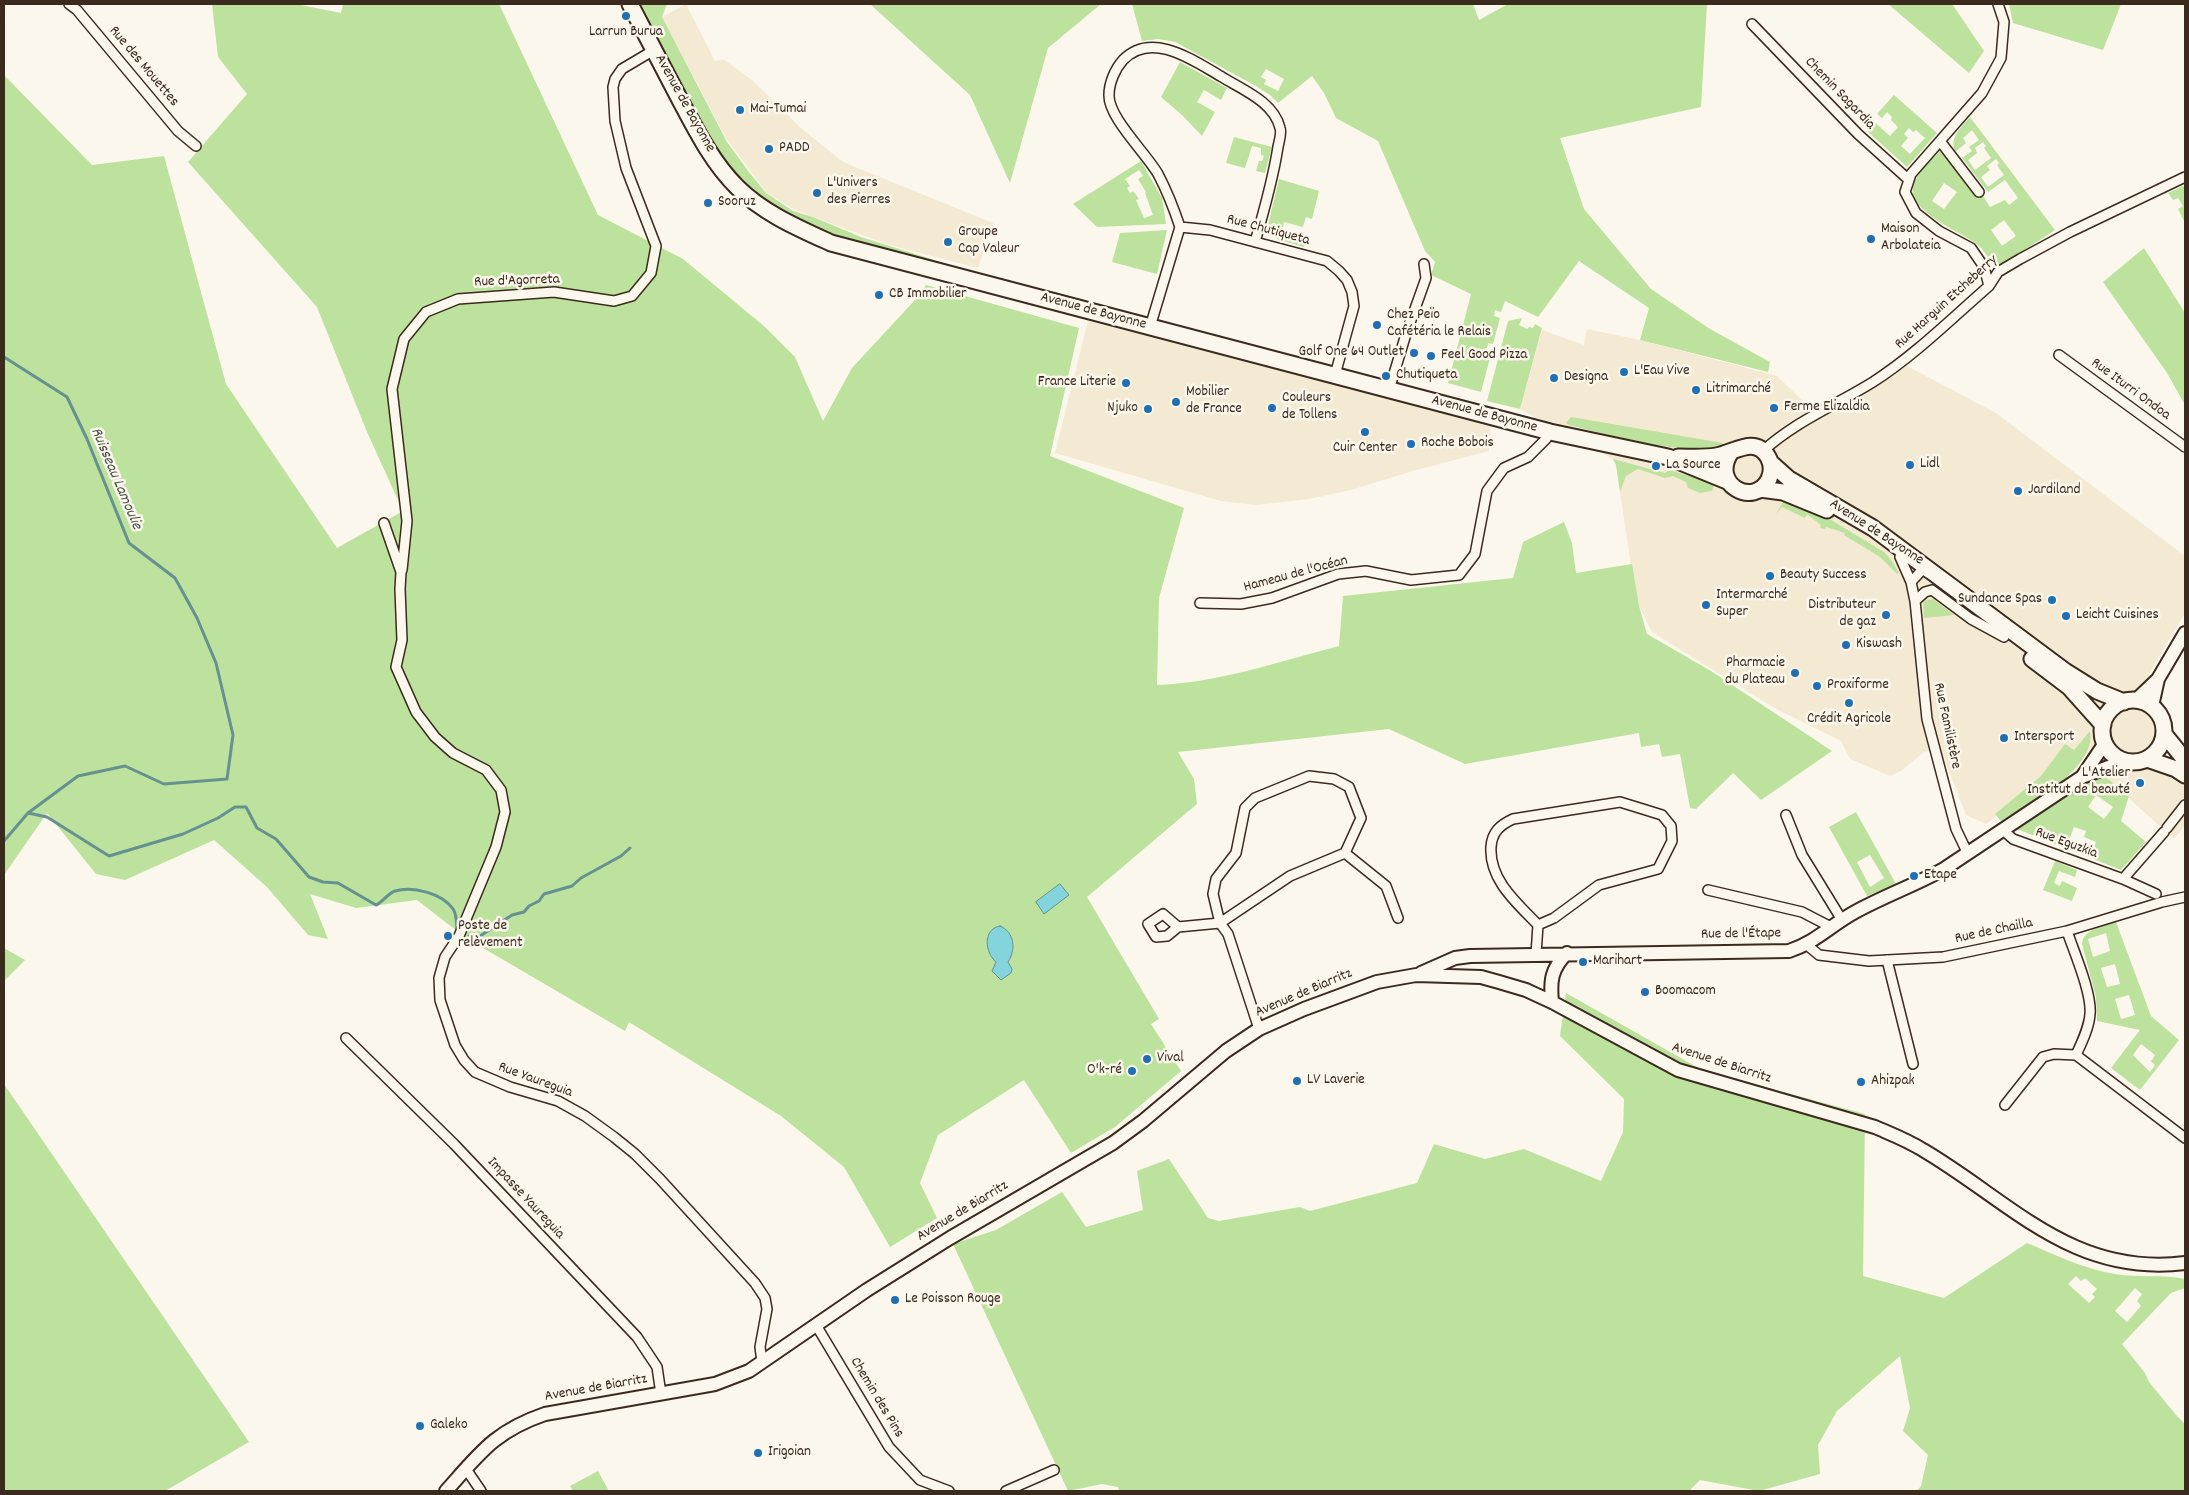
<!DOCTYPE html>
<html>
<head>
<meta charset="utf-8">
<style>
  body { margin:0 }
  #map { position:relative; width:2189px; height:1495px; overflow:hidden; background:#fbf7ec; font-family:Dekko,sans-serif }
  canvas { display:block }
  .frame { position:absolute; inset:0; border:5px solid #3b2a1e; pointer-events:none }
</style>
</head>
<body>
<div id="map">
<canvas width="2189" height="1495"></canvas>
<div class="frame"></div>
</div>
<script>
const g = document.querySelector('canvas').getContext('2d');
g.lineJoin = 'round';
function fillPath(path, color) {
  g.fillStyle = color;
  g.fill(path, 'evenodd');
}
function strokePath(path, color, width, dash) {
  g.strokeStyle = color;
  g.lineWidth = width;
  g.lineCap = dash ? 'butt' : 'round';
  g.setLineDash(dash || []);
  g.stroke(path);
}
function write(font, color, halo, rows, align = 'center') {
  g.font = font + ' Dekko,sans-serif';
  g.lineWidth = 5;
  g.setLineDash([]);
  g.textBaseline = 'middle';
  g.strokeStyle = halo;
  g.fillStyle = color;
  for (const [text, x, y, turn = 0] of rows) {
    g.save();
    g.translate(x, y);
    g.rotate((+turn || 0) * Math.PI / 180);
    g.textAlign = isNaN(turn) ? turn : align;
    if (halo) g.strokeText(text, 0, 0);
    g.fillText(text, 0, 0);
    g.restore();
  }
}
fillPath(new Path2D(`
  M 686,4 L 715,61 L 723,59 L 752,80 L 801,128 L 843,162 L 993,223 L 978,268 L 893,246 L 832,224 L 793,209 L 766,192 L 726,138 L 662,17 Z
  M 1088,321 L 1491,425 L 1489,451 L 1416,470 L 1351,490 L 1309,499 L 1256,505 L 1221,501 L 1055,453 Z
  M 1587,329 L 1640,340 L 1777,376 L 1810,408 L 1907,366 L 1996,413 L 2185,556 L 2185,613 L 2149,674 L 2156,759 L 2185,783 L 2185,826 L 2174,839 L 2102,774 L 2083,751 L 1986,824 L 1966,815 L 1940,748 L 1924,752 L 1901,771 L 1890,776 L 1850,759 L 1841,741 L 1776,709 L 1652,632 L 1639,606 L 1633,579 L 1616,465 L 1618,462 L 1520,409 L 1542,330 L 1584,345 Z`), '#f4ead3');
fillPath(new Path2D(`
  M 212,4 L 296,4 L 341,13 L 343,4 L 499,4 L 598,215 L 683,259 L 765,327 L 795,357 L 823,421 L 852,368 L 915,300 L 926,285 L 1079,328 L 1050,456 L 1184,508 L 1159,598 L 1157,685 C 1218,683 1280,661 1339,646 L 1343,596 L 1513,578 L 1523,542 L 1564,522 L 1572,543 L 1576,573 L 1632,564 L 1639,606 L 1647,634 L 1711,671 L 1832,751 L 1761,800 L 1733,773 L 1696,809 L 1690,808 L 1680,754 L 1662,757 L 1659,744 L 1641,747 L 1639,733 L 1465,764 L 1389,729 L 1178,752 L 1194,779 L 1197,804 L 1087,897 L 1159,1019 L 1151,1024 L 1181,1071 L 1115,1127 L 1071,1153 L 1024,1080 L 938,1135 L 920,1183 L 937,1218 L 890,1247 L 844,1167 L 781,1116 L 629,1022 L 625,1031 L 466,938 L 417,900 L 356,908 L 310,894 L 328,939 L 308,935 L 267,887 L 214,840 L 125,880 L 96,874 L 47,813 L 4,875 L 4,75 L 92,165 L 164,156 L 226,384 L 337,548 L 403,511 L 367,432 L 317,307 L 188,162 L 247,94 L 218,57 Z
  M 639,4 L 667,4 L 662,17 L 727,142 L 749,172 L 766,193 L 793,211 L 813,217 L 861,237 L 963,269 C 940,265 918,258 896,252 C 841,238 785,223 743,180 C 697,133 669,62 639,4 Z
  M 870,4 L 869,4 L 1101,4 L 1048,48 L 1010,183 L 970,95 Z
  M 1132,4 L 1473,4 L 1479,20 L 1508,4 L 1707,4 L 1701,107 L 1560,138 L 1584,209 L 1651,289 L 1710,329 L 1770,362 L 1768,372 L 1640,340 L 1649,308 L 1579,261 L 1538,317 L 1505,301 L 1501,312 L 1495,310 L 1494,316 L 1500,318 L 1493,344 L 1488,343 L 1486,352 L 1491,354 L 1481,392 L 1448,383 L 1471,294 L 1431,275 L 1435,262 L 1425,251 L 1378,141 L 1336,118 L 1324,93 L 1312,76 L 1278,103 L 1270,95 L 1256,86 L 1175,42 L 1158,39 L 1142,41 ZM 1266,69 L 1284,79 L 1278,91 L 1264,84 L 1266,80 L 1261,77 Z
  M 1888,4 L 1952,4 L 1984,51 L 1969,73 Z
  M 2009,4 L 2121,4 L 2103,50 L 2013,23 Z
  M 1180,62 L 1227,88 L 1221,100 L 1204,90 L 1197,102 L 1215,112 L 1202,136 L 1183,116 L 1161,97 Z
  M 1894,95 L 1937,133 L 1907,167 L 1868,132 L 1867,126 L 1872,120 L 1890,136 L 1898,127 L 1891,120 L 1892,117 L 1887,112 L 1882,118 L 1877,114 ZM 1909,128 L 1913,132 L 1916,130 L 1925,138 L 1910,154 L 1901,146 L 1908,138 L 1904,134 Z
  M 1970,117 L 2055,230 L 2000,266 L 1991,264 C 1988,257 1984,250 1978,245 C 1963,232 1900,210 1915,181 C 1920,170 1932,160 1940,151 L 1978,199 L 1983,196 L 1990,207 L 2005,200 L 2009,205 L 2018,198 L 2005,180 L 1988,192 L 1962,158 L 1972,151 L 1969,147 L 1979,140 L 1972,130 L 1963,138 L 1966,143 L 1955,152 C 1949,137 1961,128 1970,117 ZM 1983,142 L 1986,146 L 1984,148 L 1991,158 L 1975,170 L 1968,160 L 1977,153 L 1975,148 ZM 1996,159 L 1999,163 L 1997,165 L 2004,175 L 1988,187 L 1981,177 L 1990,170 L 1987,166 ZM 1944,183 L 1957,192 L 1944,209 L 1932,201 ZM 2004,220 L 2016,236 L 2002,246 L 1991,230 Z
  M 1234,137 L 1272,147 L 1265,173 L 1256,171 L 1259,161 L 1262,161 L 1264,156 L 1261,155 L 1261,148 L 1252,146 L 1245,168 L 1226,163 Z
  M 1141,161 L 1162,198 L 1166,224 L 1097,227 L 1073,204 ZM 1139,170 L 1143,176 L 1138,179 L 1146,192 L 1145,193 L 1153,215 L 1144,218 L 1136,200 L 1139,199 L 1133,191 L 1130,193 L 1127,188 L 1130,186 L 1125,179 Z
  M 1279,179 L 1319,191 L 1312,219 L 1306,217 L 1303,227 L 1284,222 L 1282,232 L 1307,239 L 1304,247 L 1277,239 L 1267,229 Z
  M 2185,185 L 2185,223 L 2178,209 L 2183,206 L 2178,198 L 2173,200 L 2168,193 Z
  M 1167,230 L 1157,274 L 1112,262 L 1120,233 Z
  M 2144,248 L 2185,313 L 2185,405 L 2167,373 L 2103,282 Z
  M 1522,318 L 1519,325 L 1527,329 L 1529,327 L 1533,328 L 1535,324 L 1542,328 L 1520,409 L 1487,401 L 1508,321 Z
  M 1571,417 L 1723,443 L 1723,444 C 1696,460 1601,433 1569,425 L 1566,423 Z
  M 1613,459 L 1665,473 L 1669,470 L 1713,483 L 1714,485 L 1712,491 L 1700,493 L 1688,488 L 1686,482 L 1673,476 L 1665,478 L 1638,469 L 1626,476 L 1620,492 L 1616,465 Z
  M 1785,499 L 1823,515 L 1884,552 L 1892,561 L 1899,573 L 1897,574 L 1880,557 L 1844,535 L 1845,533 L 1826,527 L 1825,529 L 1820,528 L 1821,525 L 1807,514 L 1805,518 L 1782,507 L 1776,514 Z
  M 1933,599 L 1954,615 L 1924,618 L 1923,603 L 1927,600 Z
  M 2090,731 C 2097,769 2029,804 2001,821 L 1995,814 L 2041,776 L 2065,744 L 2074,750 Z
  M 2102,774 L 2129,796 L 2121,821 L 2146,842 L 2121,870 L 2017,829 L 2089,780 ZM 2096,795 L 2113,807 L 2104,819 L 2088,807 ZM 2074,827 L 2086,831 L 2084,837 L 2096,842 L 2094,848 L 2069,840 Z
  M 1856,812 L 1896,884 L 1867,896 L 1829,827 ZM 1870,855 L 1884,878 L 1870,887 L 1857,862 Z
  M 2055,861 L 2077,870 L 2075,877 L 2059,871 L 2054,883 L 2060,886 L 2062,881 L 2077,888 L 2072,901 L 2043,890 Z
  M 2116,922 L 2151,1016 L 2179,1040 L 2140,1090 L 2111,1068 L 2140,1030 L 2097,1021 L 2096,997 L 2082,944 C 2083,929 2104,926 2116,922 ZM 2106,933 L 2110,951 L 2093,957 L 2088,939 ZM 2115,964 L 2120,984 L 2107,987 L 2101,968 ZM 2129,995 L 2135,1015 L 2121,1019 L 2115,999 ZM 2141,1044 L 2155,1055 L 2151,1061 L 2155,1065 L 2150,1072 L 2133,1055 Z
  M 4,948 L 25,960 L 4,981 Z
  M 1566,993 L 1702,1070 L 1865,1114 L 1863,1276 L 1944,1298 L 2027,1243 C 2056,1255 2084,1269 2115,1274 C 2139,1278 2162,1274 2185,1279 L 2185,1288 L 2171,1293 L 2122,1344 L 2145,1373 L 2149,1382 L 2176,1415 L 2185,1424 L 2185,1491 L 1917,1491 L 1921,1486 L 1928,1455 L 1903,1431 L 1910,1408 L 1900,1356 L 1837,1411 L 1818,1445 L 1820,1474 L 1759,1491 L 1700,1480 L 1689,1491 L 1119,1491 L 1118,1487 L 1102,1484 L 1068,1491 L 953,1244 L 996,1230 L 1062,1192 L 1086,1227 L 1143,1210 L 1137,1171 L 1169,1159 L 1208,1218 L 1219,1221 L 1300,1207 L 1310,1211 L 1417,1183 L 1434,1144 L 1485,1159 L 1524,1149 L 1601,1181 L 1623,1132 L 1624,1099 L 1560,1036 ZM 2076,1276 L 2081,1281 L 2085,1278 L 2097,1289 L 2092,1294 L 2095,1297 L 2089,1303 L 2068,1284 ZM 2135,1288 L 2142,1294 L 2137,1301 L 2141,1306 L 2127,1322 L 2115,1311 Z
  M 4,1084 L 249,1442 L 165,1491 L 4,1491 Z
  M 598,1471 L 609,1491 L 573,1491 L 570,1486 Z`), '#bce29d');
const water = new Path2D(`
  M 1060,884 L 1069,895 L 1044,914 L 1036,902 Z
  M 1000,926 C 1015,932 1016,950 1008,962 L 1012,969 L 1011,973 L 1001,980 L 992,971 L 996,962 C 985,953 982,929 1000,926 Z`);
fillPath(water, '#84d4de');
strokePath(water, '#679091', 1);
strokePath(new Path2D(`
  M 4,357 L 67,397 L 87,439 L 129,543 L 175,578 L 197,618 L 216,663 L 233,735 L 227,779 L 164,784 L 125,766 L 78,776 L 28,813 L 4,841
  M 28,813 L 47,817 L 109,856 L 183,834 L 218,818 L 235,807 L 246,807 L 257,828 L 276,839 L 309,877 L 323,882 L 338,883 L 376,905 C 383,902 388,893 395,891 C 413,886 442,893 453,909 C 457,914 456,923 457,929
  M 469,936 L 474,940 L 512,915 L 524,912 L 529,906 L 539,901 L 544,894 L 572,886 L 581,878 L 621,856 L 630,848`), '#679091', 3);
const street = new Path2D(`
  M 69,4 L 77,10 L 178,131 L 196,146
  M 1752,24 L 1858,134 L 1909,180
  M 1940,141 L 1979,192
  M 1180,227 C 1174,209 1167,191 1158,174 C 1146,153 1108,117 1109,95 C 1109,83 1115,69 1123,60 C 1152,30 1194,61 1222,77 C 1243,90 1274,102 1280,128 C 1282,133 1279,141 1278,147 C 1273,179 1264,211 1255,242
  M 1989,286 L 1984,267 L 1971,248 L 1939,231 L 1916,213 L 1905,192 L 1911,174 L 1982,93 L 2001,58 L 2004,22 L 1998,4
  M 1150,327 L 1180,227 L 1210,230 L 1327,261 L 1339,271 L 1347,280 L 1352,292 L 1354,306 L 1335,375
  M 2059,355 L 2185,447
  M 1389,390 L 1406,334 L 1426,278 L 1424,264
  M 1763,451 C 1796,421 1836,405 1873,382 C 1915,355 1951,319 1989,286 L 1998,272 L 2020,259 L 2070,232 L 2185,177
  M 384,523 L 401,572 L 400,589 L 402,640 L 396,667 L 416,712 L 435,737 L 453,753 L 486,770 L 501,790 L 505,812 L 496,847 L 459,936 L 445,957 L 439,978 L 440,1000 L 455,1045 L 464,1060 L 475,1072 L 510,1087 L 558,1101 L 585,1116 L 614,1137 L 635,1154 L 660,1179 L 755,1283 L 765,1298 L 767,1309 L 760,1347 L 762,1362
  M 1900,557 L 1911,582 L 1915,601 L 1927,719 L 1956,829 L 1967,852
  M 402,570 L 407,521 L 392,389 L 404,339 L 426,312 L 458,299 L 554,292 L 614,301 L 632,296 L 651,273 L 656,246 L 626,168 L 615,121 L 613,87 L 615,79 L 622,69 L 654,50
  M 1911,582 L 1923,569 L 1928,573
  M 1915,601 L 1925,592 L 1932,590 L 1971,619 L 2004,637
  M 1200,603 L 1241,604 L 1272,598 L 1338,574 L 1366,571 L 1411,580 L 1459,575 L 1475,554 L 1487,491 L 1504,468 L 1528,457 L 1546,439 L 1550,432
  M 1786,815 L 1802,855 L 1842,920
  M 2167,828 L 2185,805
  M 2003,830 L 2013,839 L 2123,879 L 2156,894
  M 1345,853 L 1361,818 L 1349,787 L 1334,779 L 1309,776 L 1255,798 L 1245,808 L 1236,853 L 1216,879 L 1213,894 L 1220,923 L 1290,876 L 1345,853 L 1386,886 L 1398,918
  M 2123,879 L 2164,832
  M 1708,890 L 1802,912 L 1831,927
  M 1178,927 L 1167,936 L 1156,937 L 1148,924 L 1163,914 L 1178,927 L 1220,923 L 1228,934 L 1259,1029
  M 2067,931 C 2074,952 2092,993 2090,1014 C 2089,1028 2082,1042 2076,1055 L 2185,1138
  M 1807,945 L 1819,955 L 1869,961 L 1943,957 L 2067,931 L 2162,902 L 2185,897
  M 1536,954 L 1538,925 L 1554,918 L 1599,885 L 1658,869 L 1672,841 L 1671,826 L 1662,815 L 1620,802 L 1513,819 C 1500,825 1492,832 1491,847 C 1489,880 1517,903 1538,925
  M 1887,960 L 1913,1064
  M 346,1038 L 454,1144 L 637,1337 L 657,1367 L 661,1394
  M 2005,1105 L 2043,1057 L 2054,1054 L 2076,1055
  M 816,1325 L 889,1447 L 920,1480 L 949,1491
  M 466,1469 L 481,1491
  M 1006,1491 L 1054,1470`);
const secondary = new Path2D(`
  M 2136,700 L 2158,679 L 2185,633
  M 2152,706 L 2158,679
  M 2082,777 L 2105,743
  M 1421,973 L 1455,958 L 1470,956 L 1789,951 C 1816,942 1831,925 1855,912 C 1884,896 1915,885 1944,869 L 2082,777 L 2124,761
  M 1552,1002 C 1550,981 1551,969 1567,953
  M 446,1491 C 480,1453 495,1431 545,1414 L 715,1384 L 749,1371 L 867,1290 L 950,1238 L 1113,1143 L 1143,1121 L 1226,1051 L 1259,1029 L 1304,1009 L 1377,982 L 1416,975 L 1481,977 L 1499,982 L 1526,990 L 1552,1002 L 1678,1070 L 1875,1127 C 1891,1134 1907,1140 1923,1150 C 2010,1201 2072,1277 2185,1263`);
const primary = new Path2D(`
  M 630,4 C 646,35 663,67 679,98 C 696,130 712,162 737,187 C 763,213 798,228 831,243 L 1550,432 L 1668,457 L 1727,481
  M 1678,457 C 1691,457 1704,458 1716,456 C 1734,453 1755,435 1768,457 C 1772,464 1772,472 1769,479 C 1754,509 1709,484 1731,452
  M 1770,462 L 1789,479 L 1873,528 L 2065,671 L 2097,691 L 2124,702
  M 1760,489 L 1783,492 L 1827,510
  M 2032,659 L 2069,687 L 2103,725
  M2102 731a31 31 0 1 1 62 0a31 31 0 1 1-62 0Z
  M 2164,734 L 2185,760
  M 2147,759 L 2176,769 L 2185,775`);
strokePath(street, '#3b2a1e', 12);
strokePath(secondary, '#3b2a1e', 16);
strokePath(primary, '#3b2a1e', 19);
strokePath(street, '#fbf7ec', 9);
strokePath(secondary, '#fbf7ec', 12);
strokePath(primary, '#fbf7ec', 15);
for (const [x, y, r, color] of [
  [626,16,5,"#1f6fb2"],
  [740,110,5,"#1f6fb2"],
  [769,149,5,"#1f6fb2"],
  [817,193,5,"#1f6fb2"],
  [708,203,5,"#1f6fb2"],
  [1871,239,5,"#1f6fb2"],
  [948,242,5,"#1f6fb2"],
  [879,295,5,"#1f6fb2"],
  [1377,325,5,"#1f6fb2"],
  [1414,353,5,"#1f6fb2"],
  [1431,356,5,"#1f6fb2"],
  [1624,372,5,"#1f6fb2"],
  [1386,376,5,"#1f6fb2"],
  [1554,378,5,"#1f6fb2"],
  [1126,383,5,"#1f6fb2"],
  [1696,390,5,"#1f6fb2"],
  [1176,402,5,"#1f6fb2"],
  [1272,408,5,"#1f6fb2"],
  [1774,408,5,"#1f6fb2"],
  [1148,409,5,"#1f6fb2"],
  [1365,432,5,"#1f6fb2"],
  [1411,444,5,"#1f6fb2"],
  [1910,465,5,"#1f6fb2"],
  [1656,466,5,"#1f6fb2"],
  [2018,491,5,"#1f6fb2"],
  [1770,576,5,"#1f6fb2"],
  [2052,600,5,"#1f6fb2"],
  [1706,605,5,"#1f6fb2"],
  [1886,615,5,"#1f6fb2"],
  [2066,616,5,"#1f6fb2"],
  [1846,645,5,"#1f6fb2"],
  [1795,673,5,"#1f6fb2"],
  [1817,686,5,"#1f6fb2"],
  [1849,703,5,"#1f6fb2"],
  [2004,738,5,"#1f6fb2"],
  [2140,783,5,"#1f6fb2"],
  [1914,876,5,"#1f6fb2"],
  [448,936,5,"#1f6fb2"],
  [1583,962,5,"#1f6fb2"],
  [1645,992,5,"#1f6fb2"],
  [1147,1059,5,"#1f6fb2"],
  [1132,1071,5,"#1f6fb2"],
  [1297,1081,5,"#1f6fb2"],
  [1861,1082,5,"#1f6fb2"],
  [895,1300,5,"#1f6fb2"],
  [420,1426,5,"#1f6fb2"],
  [758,1453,5,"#1f6fb2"]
]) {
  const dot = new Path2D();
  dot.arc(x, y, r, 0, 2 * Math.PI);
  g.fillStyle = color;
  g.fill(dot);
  strokePath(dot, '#fbf7ec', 2);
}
write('15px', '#3b2a1e', '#fbf7ec', [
  ["Larrun Burua",626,33,"center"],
  ["Mai-Tumai",750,110],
  ["PADD",779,149],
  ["L'Univers",827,184],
  ["des Pierres",827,201],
  ["Sooruz",718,203],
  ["Maison",1881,230],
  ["Arbolateia",1881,247],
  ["Groupe",958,233],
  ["Cap Valeur",958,250],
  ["CB Immobilier",889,295],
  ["Chez Peïo",1387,316],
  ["Cafétéria le Relais",1387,333],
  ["Golf One 64 Outlet",1404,353,"right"],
  ["Feel Good Pizza",1441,356],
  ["L'Eau Vive",1634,372],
  ["Chutiqueta",1396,376],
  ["Designa",1564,378],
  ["France Literie",1116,383,"right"],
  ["Litrimarché",1706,390],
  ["Mobilier",1186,393],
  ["de France",1186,410],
  ["Couleurs",1282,399],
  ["de Tollens",1282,416],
  ["Ferme Elizaldia",1784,408],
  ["Njuko",1138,409,"right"],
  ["Roche Bobois",1421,444],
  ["Cuir Center",1365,449,"center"],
  ["Lidl",1920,465],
  ["La Source",1666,466],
  ["Jardiland",2028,491],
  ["Beauty Success",1780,576],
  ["Intermarché",1716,596],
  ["Super",1716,613],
  ["Sundance Spas",2042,600,"right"],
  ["Distributeur",1876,606,"right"],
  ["de gaz",1876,623,"right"],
  ["Leicht Cuisines",2076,616],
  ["Kiswash",1856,645],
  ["Pharmacie",1785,664,"right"],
  ["du Plateau",1785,681,"right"],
  ["Proxiforme",1827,686],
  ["Crédit Agricole",1849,720,"center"],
  ["Intersport",2014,738],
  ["L'Atelier",2130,774,"right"],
  ["Institut de beauté",2130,791,"right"],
  ["Etape",1924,876],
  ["Poste de",458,927],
  ["relèvement",458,944],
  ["Marihart",1593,962],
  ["Boomacom",1655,992],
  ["Vival",1157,1059],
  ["O'k-ré",1122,1071,"right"],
  ["LV Laverie",1307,1081],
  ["Ahizpak",1871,1082],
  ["Le Poisson Rouge",905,1300],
  ["Galeko",430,1426],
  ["Irigoian",768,1453]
], 'left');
write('15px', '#3b2a1e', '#fbf7ec', [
  ["Rue des Mouettes",143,67,50],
  ["Chemin Sagardia",1839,94,46],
  ["Avenue de Bayonne",684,104,61],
  ["Rue Chutiqueta",1268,231,15],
  ["Rue d'Agorreta",517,282,-2],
  ["Rue Harguin Etcheberry",1947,303,-42],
  ["Avenue de Bayonne",1093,312,15],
  ["Rue Iturri Ondoa",2130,390,36],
  ["Avenue de Bayonne",1484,415,15],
  ["Avenue de Bayonne",1876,533,33],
  ["Hameau de l'Océan",1296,575,-15],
  ["Rue Familistère",1946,726,78],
  ["Rue Eguzkia",2066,844,20],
  ["Rue de Chailla",1994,932,-12],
  ["Rue de l'Étape",1741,935,-1],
  ["Avenue de Biarritz",1304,994,-23],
  ["Avenue de Biarritz",1721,1064,18],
  ["Rue Yaureguia",535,1081,20],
  ["Impasse Yaureguia",525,1199,47],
  ["Avenue de Biarritz",963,1212,-31],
  ["Avenue de Biarritz",596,1389,-10],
  ["Chemin des Pins",876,1398,59]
]);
write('italic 16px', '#4d544e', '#fbf7ec', [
  ["Ruisseau Lamoulie",115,479,67]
]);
</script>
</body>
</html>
